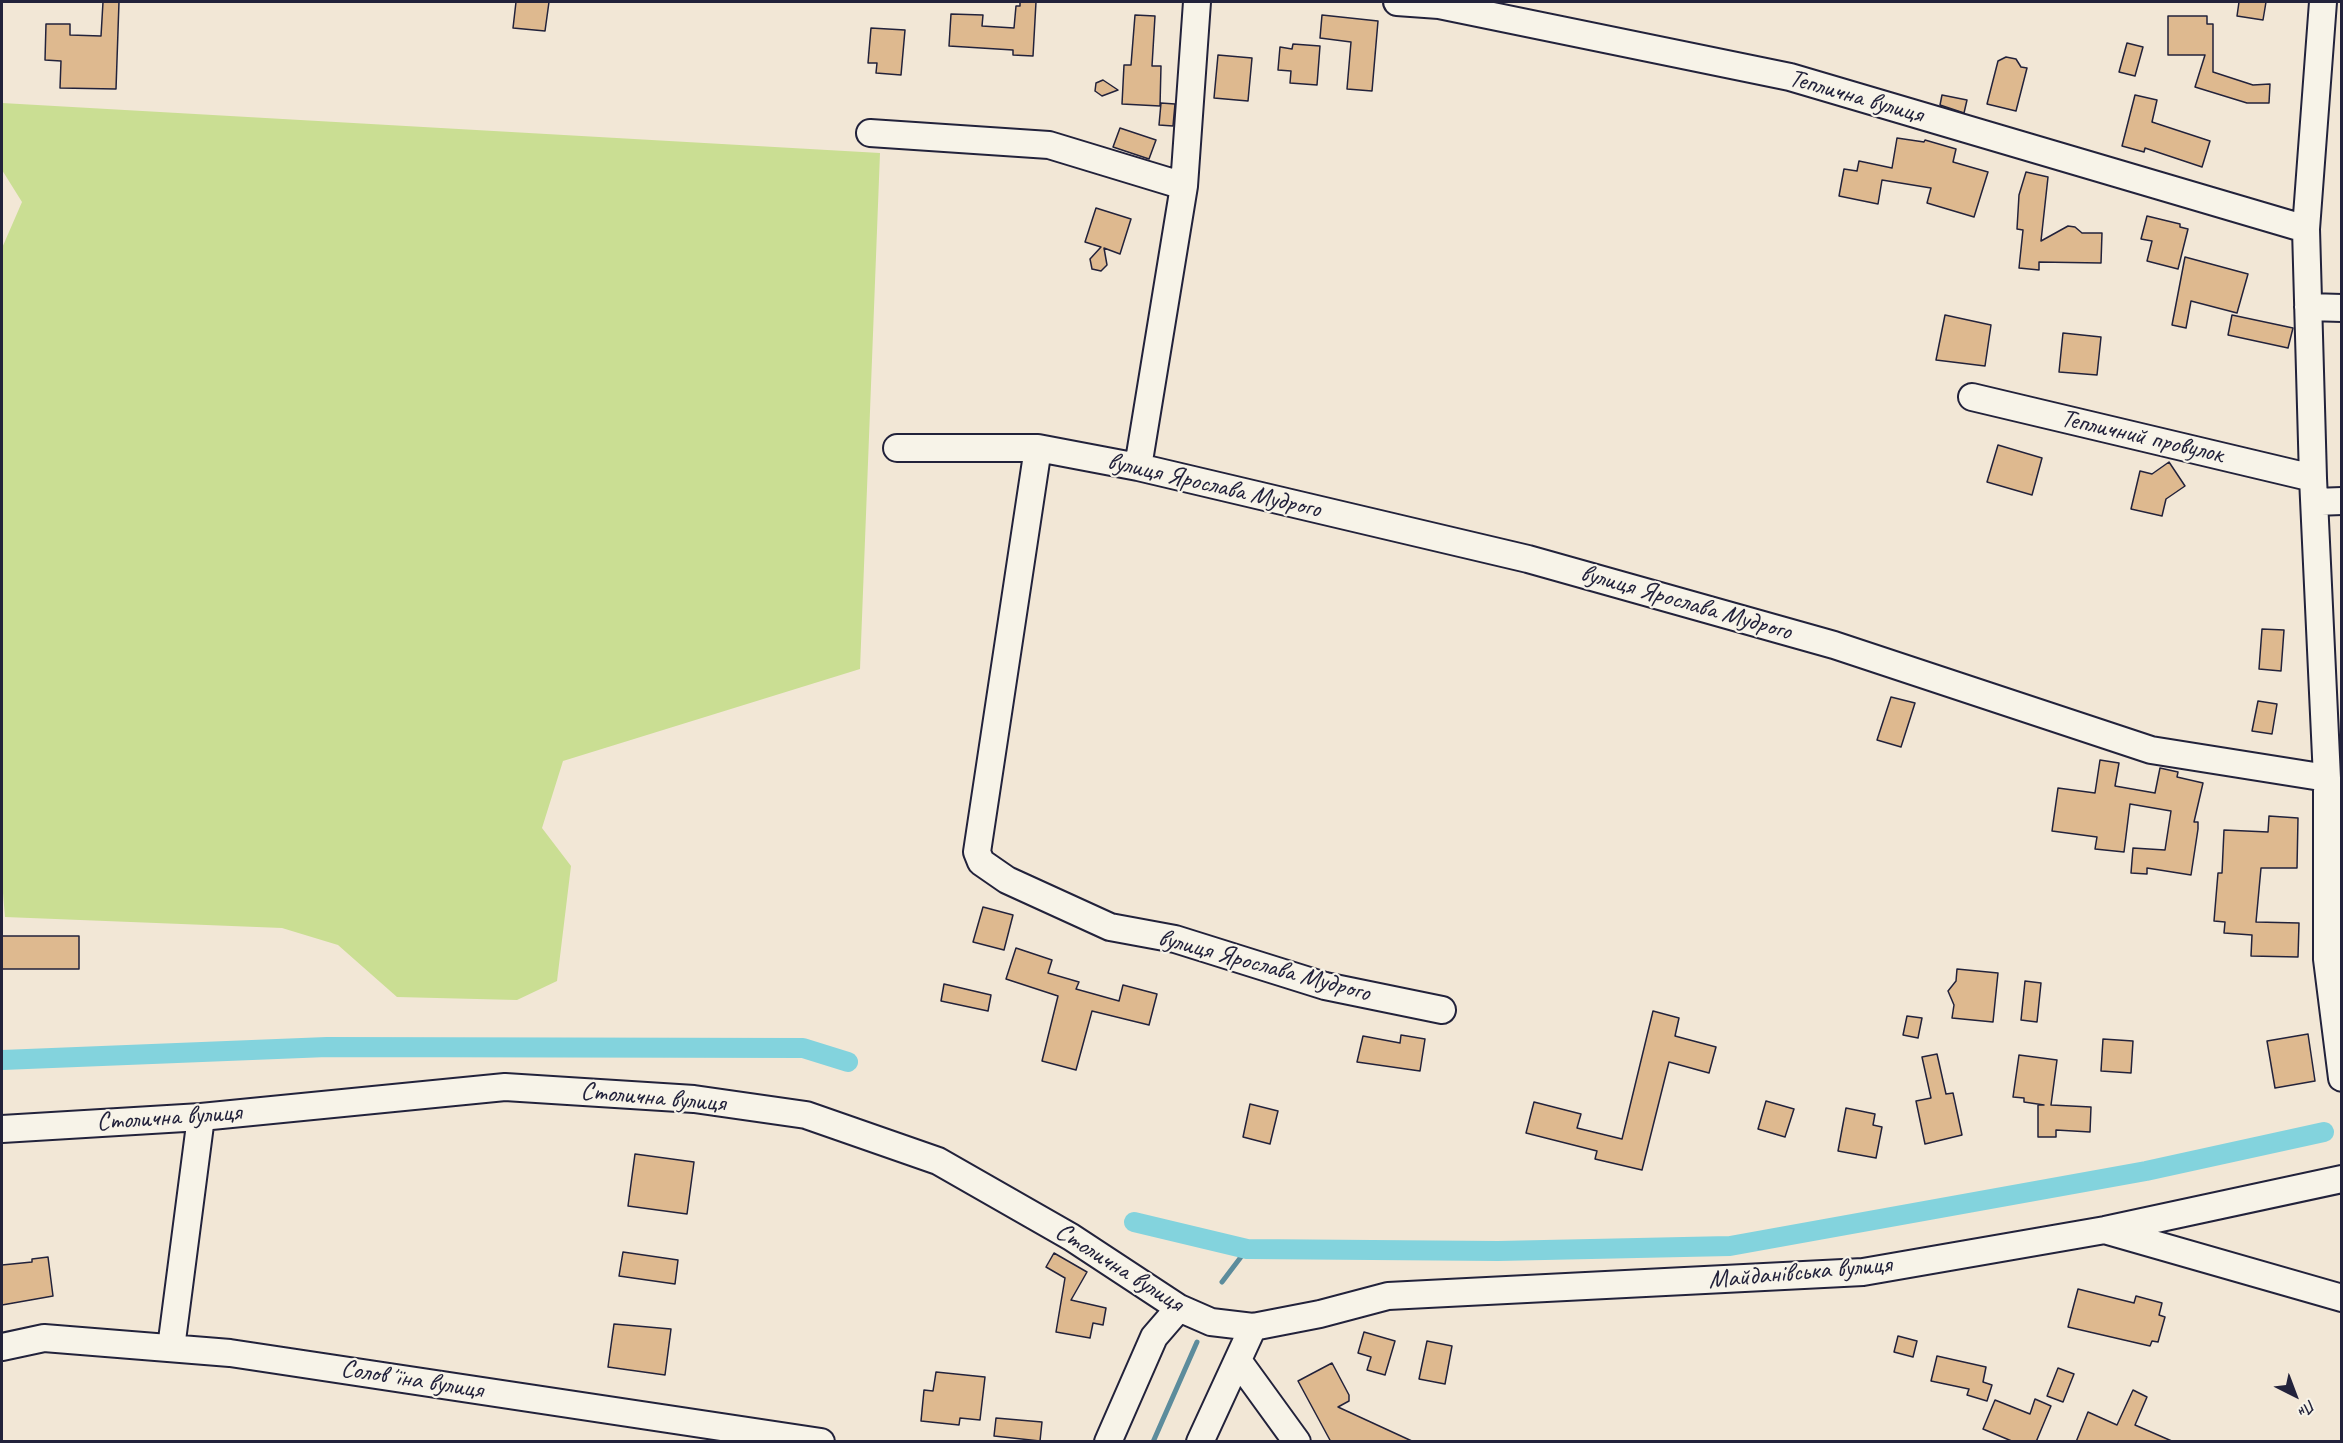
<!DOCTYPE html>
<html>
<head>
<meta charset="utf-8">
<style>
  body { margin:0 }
  #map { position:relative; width:2343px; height:1443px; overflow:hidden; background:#f2e7d6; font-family:Caveat,sans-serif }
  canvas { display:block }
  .frame { position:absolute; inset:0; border:3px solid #22223b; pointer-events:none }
  .north { position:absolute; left:2265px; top:1365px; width:60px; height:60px; -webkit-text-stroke:4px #f7f3e8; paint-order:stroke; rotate:138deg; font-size:16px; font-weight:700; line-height:24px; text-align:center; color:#22223b }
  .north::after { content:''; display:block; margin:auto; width:21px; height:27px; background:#22223b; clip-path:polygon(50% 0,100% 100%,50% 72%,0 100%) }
</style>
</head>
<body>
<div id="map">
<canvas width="2343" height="1443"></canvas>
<div class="frame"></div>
<div class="north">Пн</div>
</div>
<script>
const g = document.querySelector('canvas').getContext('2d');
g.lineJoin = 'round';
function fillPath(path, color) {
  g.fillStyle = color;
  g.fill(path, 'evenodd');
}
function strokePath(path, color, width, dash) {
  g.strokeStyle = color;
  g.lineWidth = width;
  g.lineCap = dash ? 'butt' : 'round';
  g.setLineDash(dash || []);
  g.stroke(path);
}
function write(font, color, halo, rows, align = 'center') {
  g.font = font + ' Caveat,sans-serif';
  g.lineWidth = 4.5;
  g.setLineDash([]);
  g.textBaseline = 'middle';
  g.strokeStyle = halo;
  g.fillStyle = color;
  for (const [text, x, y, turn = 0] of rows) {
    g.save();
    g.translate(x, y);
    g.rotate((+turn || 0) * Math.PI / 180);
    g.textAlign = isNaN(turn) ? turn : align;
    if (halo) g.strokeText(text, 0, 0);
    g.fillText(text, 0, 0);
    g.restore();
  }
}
fillPath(new Path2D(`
  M 2,103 L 880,153 L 860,669 L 563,761 L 542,828 L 571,866 L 557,981 L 517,1000 L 397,997 L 338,945 L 282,928 L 5,917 L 2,881 L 2,248 L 22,202 L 2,170 Z`), '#cade93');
strokePath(new Path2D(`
  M 1222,1282 L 1247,1249
  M 1153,1442 L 1197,1342`), '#5c8c9c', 5);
strokePath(new Path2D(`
  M 2,1060 L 327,1047 L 803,1048 L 848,1062
  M 1134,1222 L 1247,1249 L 1498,1251 L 1730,1246 L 2146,1171 L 2324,1132`), '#83d3dd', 20);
const building = new Path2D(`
  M 103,2 L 119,2 L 116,89 L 60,88 L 61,61 L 45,60 L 46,24 L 70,24 L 70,35 L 101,36 Z
  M 516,2 L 549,2 L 545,31 L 513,28 Z
  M 1020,2 L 1036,2 L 1033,56 L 1013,55 L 1013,50 L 949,46 L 951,14 L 983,15 L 982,26 L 1014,28 L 1016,6 L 1020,6 Z
  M 2239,2 L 2266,2 L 2263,20 L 2237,16 Z
  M 1135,15 L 1155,16 L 1152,66 L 1161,66 L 1160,106 L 1122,104 L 1124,65 L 1131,65 Z
  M 1322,15 L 1378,21 L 1372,91 L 1347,89 L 1351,42 L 1320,38 Z
  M 2168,16 L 2207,16 L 2207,24 L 2213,24 L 2213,72 L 2253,85 L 2270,84 L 2269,103 L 2247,103 L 2195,87 L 2205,55 L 2168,55 Z
  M 871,28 L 905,30 L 901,75 L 876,73 L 877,63 L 868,63 Z
  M 2127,43 L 2143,47 L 2135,76 L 2119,72 Z
  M 1293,44 L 1320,46 L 1317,85 L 1290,83 L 1291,71 L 1278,70 L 1280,47 L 1292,49 Z
  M 1218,55 L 1252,58 L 1248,101 L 1214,98 Z
  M 2006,57 L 2016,59 L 2021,67 L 2027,68 L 2016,111 L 1987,104 L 1998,61 Z
  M 1103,80 L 1118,90 L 1102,96 L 1095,91 L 1096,83 Z
  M 1942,95 L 1967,100 L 1964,113 L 1940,105 Z
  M 2135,95 L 2157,100 L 2152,122 L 2210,141 L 2202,167 L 2145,148 L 2144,152 L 2122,146 Z
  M 1161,103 L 1175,104 L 1173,126 L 1159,125 Z
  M 1120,128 L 1156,140 L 1149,159 L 1113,147 Z
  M 1897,138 L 1924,142 L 1925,140 L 1956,149 L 1953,162 L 1988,172 L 1974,217 L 1927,203 L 1931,188 L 1882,180 L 1878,204 L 1839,196 L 1844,169 L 1857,171 L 1859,161 L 1892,168 Z
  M 2026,172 L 2048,177 L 2041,241 L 2068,226 L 2075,227 L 2082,233 L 2102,233 L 2101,263 L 2039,262 L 2039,270 L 2019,268 L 2023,230 L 2017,229 L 2019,195 Z
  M 1096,208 L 1131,219 L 1120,254 L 1104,248 L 1107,265 L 1101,271 L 1092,269 L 1090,259 L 1101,247 L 1085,242 Z
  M 2147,216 L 2180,224 L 2180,227 L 2188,229 L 2178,269 L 2147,261 L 2152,241 L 2141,239 Z
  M 2185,257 L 2248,274 L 2237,313 L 2191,301 L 2186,328 L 2172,325 Z
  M 1945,315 L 1991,325 L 1985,366 L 1936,360 Z
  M 2232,315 L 2293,328 L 2288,348 L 2228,335 Z
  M 2063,333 L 2101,337 L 2097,375 L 2059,372 Z
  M 1998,445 L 2042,458 L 2032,495 L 1987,482 Z
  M 2169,462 L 2185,486 L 2166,499 L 2162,516 L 2131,509 L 2140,471 L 2152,474 Z
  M 2262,629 L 2284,630 L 2281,671 L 2259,669 Z
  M 1891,697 L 1915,703 L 1901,747 L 1877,740 Z
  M 2258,701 L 2277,704 L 2272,734 L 2252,731 Z
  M 2100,760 L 2119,763 L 2115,786 L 2155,793 L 2160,768 L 2178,772 L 2177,777 L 2203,783 L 2194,822 L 2198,822 L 2198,829 L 2191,875 L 2147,868 L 2147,874 L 2131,873 L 2133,848 L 2165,850 L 2171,811 L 2130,804 L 2124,852 L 2095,849 L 2097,837 L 2052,831 L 2058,788 L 2095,793 Z
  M 2269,816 L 2298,818 L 2297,868 L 2261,868 L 2256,922 L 2299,923 L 2298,957 L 2251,956 L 2252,935 L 2224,933 L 2225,922 L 2214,921 L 2218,873 L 2222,873 L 2224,830 L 2268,832 Z
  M 983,907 L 1013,915 L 1004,950 L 973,942 Z
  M 2,936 L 79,936 L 79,969 L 2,969 Z
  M 1016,948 L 1052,960 L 1048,973 L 1079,982 L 1076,989 L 1119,1001 L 1123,985 L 1157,994 L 1149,1025 L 1092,1011 L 1076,1070 L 1042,1061 L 1058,996 L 1006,979 Z
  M 1957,969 L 1998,973 L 1993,1022 L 1952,1018 L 1954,1005 L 1948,991 L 1956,981 Z
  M 2025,981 L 2041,983 L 2037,1022 L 2021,1020 Z
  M 944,984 L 991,995 L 988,1011 L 941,1001 Z
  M 1653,1011 L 1679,1018 L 1675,1036 L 1716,1047 L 1709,1073 L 1669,1062 L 1642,1170 L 1595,1159 L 1597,1151 L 1526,1133 L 1534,1102 L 1581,1114 L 1577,1128 L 1622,1139 Z
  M 1907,1016 L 1922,1018 L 1918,1038 L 1903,1035 Z
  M 2308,1034 L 2315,1081 L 2275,1088 L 2267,1041 Z
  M 1401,1035 L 1425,1039 L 1420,1071 L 1357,1062 L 1363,1036 L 1400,1043 Z
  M 2103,1039 L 2133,1041 L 2131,1073 L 2101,1071 Z
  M 1937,1054 L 1946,1094 L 1953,1093 L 1962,1135 L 1925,1144 L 1916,1101 L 1931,1098 L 1922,1057 Z
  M 2019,1055 L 2057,1060 L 2051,1105 L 2091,1107 L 2090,1132 L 2056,1130 L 2056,1137 L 2038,1137 L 2038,1105 L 2044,1105 L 2024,1102 L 2024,1098 L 2013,1097 Z
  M 1766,1101 L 1794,1109 L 1785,1137 L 1758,1129 Z
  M 1250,1104 L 1278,1111 L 1270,1144 L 1243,1137 Z
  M 1846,1108 L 1875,1114 L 1873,1125 L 1882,1127 L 1876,1158 L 1838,1151 Z
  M 635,1154 L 694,1162 L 687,1214 L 628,1206 Z
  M 623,1252 L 678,1260 L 675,1284 L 619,1276 Z
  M 1054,1253 L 1087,1272 L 1071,1300 L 1106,1308 L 1103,1325 L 1093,1323 L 1090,1338 L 1056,1332 L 1065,1278 L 1046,1267 Z
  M 48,1257 L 53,1296 L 2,1305 L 2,1265 L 32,1262 L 32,1259 Z
  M 2078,1289 L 2134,1303 L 2136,1296 L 2162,1303 L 2159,1315 L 2165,1317 L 2158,1342 L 2152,1341 L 2150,1346 L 2068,1327 Z
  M 614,1324 L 671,1329 L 665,1375 L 608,1367 Z
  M 1364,1332 L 1395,1341 L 1385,1375 L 1367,1370 L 1371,1357 L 1358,1353 Z
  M 1898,1336 L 1917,1341 L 1913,1357 L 1894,1352 Z
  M 1427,1341 L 1452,1346 L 1445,1384 L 1419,1379 Z
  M 1937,1356 L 1986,1367 L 1983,1382 L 1992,1385 L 1987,1401 L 1967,1395 L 1969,1389 L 1931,1381 Z
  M 1332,1363 L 1349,1395 L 1349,1401 L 1338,1407 L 1414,1442 L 1331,1442 L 1298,1381 Z
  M 2058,1368 L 2074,1374 L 2063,1402 L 2047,1396 Z
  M 936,1372 L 985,1377 L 980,1420 L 960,1418 L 959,1425 L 921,1421 L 924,1390 L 933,1391 Z
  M 2133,1390 L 2147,1397 L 2135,1425 L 2174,1442 L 2076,1442 L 2088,1412 L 2117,1425 Z
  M 2035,1399 L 2051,1406 L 2036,1442 L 2014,1442 L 1983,1429 L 1995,1400 L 2030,1414 Z
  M 996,1418 L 1042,1422 L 1040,1441 L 994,1436 Z`);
fillPath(building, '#deb98f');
strokePath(building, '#22223b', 1.5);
const minor = new Path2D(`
  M 1397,2 L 1439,5 L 1790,77 L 2306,229
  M 2323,2 L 2306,229 L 2313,478 L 2327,778 L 2327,959 L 2342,1078
  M 870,133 L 1049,145 L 1184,186
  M 2308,307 L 2342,308
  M 1972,397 L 2313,478
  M 897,448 L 1038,448 L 1138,467 L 1528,559 L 1834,645 L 2151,750 L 2327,778
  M 1038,448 L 977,852 L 981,862 L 1007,880 L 1110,927 L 1175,939 L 1325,986 L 1442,1010
  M 1138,467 L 1184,186 L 1197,2
  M 2315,502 L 2342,501
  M 2,1129 L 201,1117 L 505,1087 L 694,1099 L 806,1115 L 938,1161 L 1071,1237 L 1179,1308 L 1211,1322 L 1253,1327 L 1320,1314 L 1388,1296 L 1863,1272 L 2105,1230 L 2342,1179
  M 2108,1231 L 2342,1298
  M 2,1347 L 44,1338 L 230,1353 L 821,1442
  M 171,1348 L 201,1117
  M 1239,1362 L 1297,1442
  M 1108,1442 L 1154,1337 L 1179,1308
  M 1200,1442 L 1253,1327`);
strokePath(minor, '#22223b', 30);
strokePath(minor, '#f7f3e8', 26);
write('26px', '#22223b', '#f7f3e8', [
  ["Теплична вулиця",1856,97,16],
  ["Тепличний провулок",2142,437,13],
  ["вулиця Ярослава Мудрого",1214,486,13],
  ["вулиця Ярослава Мудрого",1686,603,16],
  ["вулиця Ярослава Мудрого",1264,966,15],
  ["Столична вулиця",653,1098,5],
  ["Столична вулиця",169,1118,-4],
  ["Столична вулиця",1119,1268,32],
  ["Майданівська вулиця",1800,1273,-5],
  ["Соловʼїна вулиця",412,1380,9]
]);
</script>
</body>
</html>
